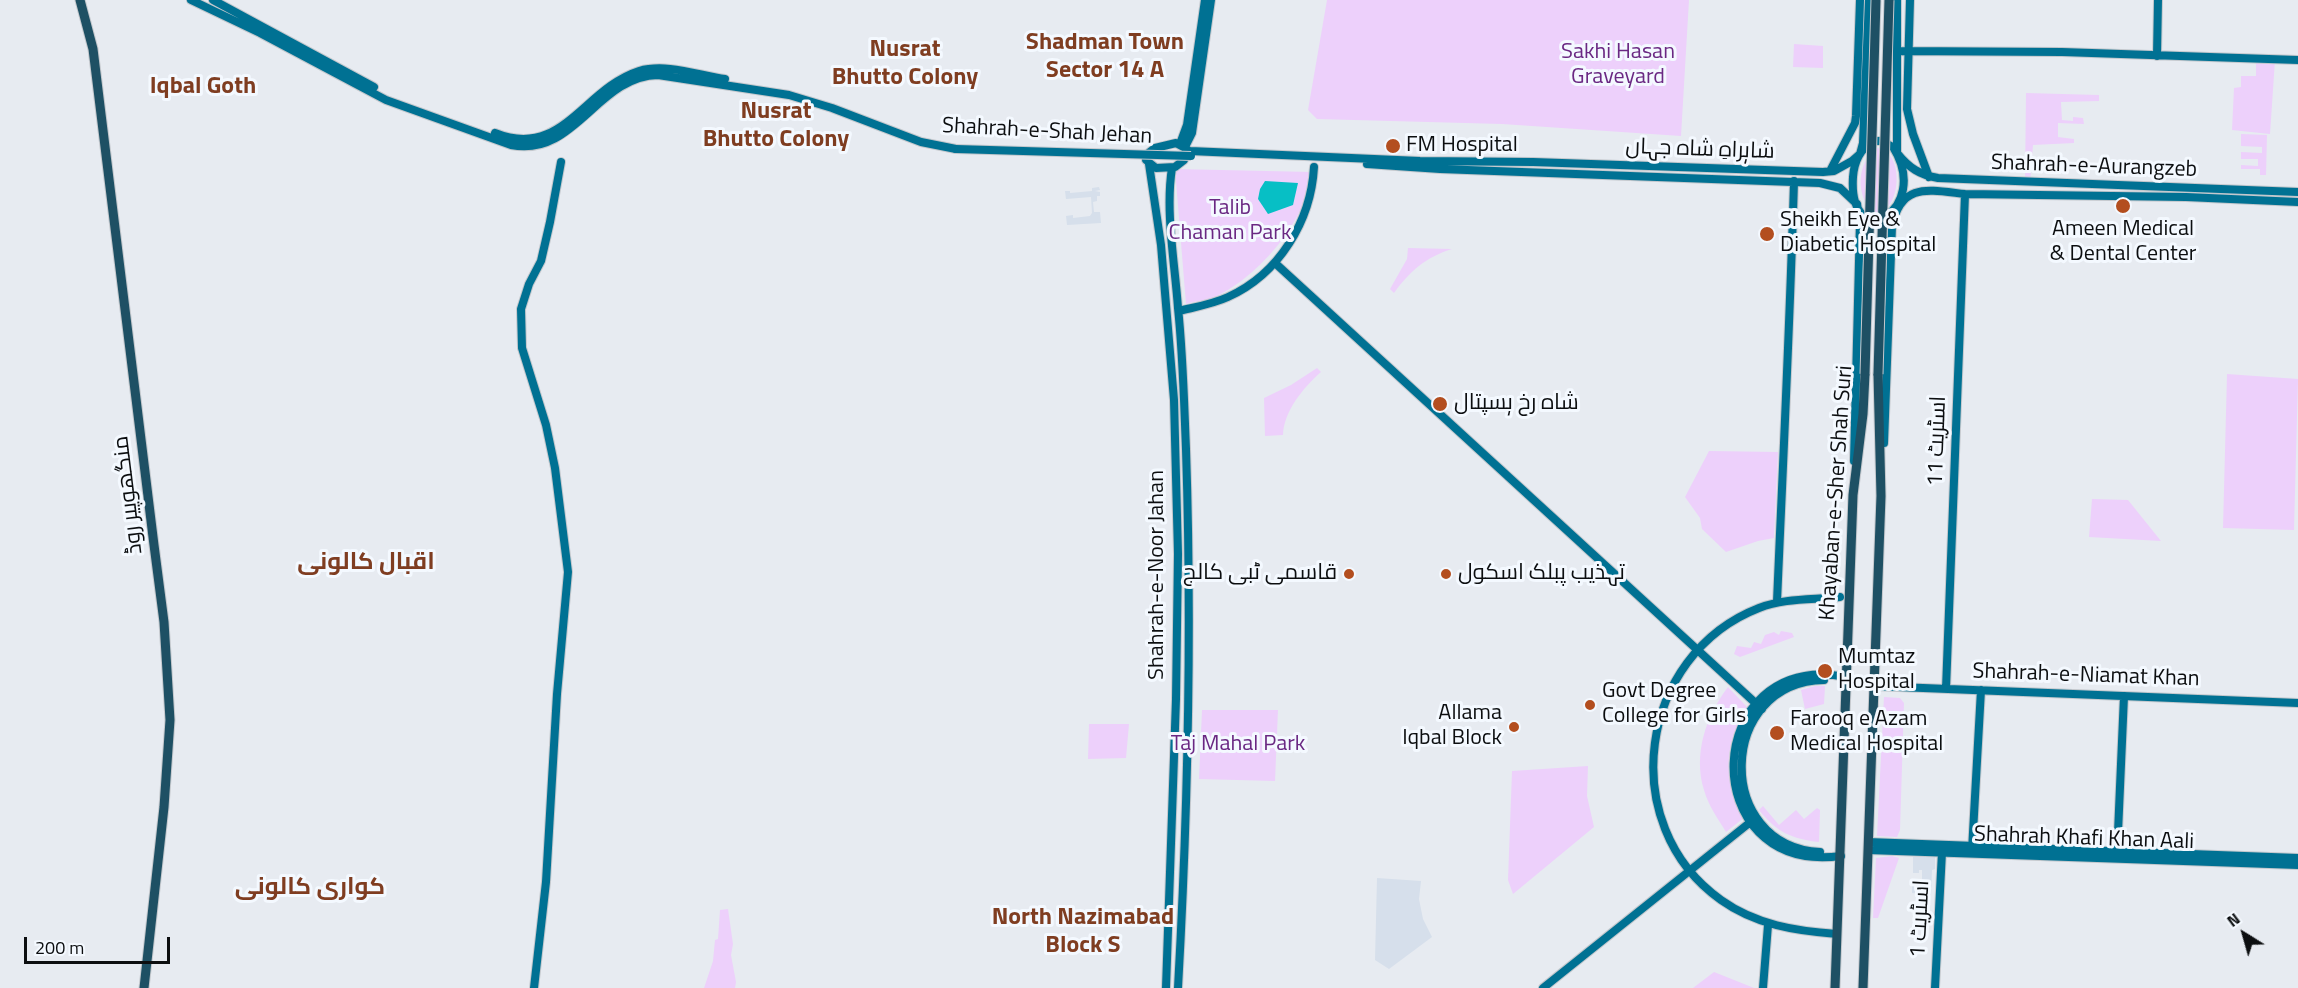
<!DOCTYPE html>
<html>
<head>
<meta charset="utf-8">
<style>
  body { margin:0 }
  #map { position:relative; width:2298px; height:988px; overflow:hidden; background:#e7ebf1; font-family:"Titillium Web",sans-serif }
  canvas { display:block }
  .north { position:absolute; left:2214px; top:904px; width:60px; height:60px; -webkit-text-stroke:4px #f4f9ff; paint-order:stroke; rotate:323deg; font-size:16px; font-weight:700; line-height:24px; text-align:center; color:#0c0e10 }
  .north::after { content:''; display:block; margin:auto; width:21px; height:27px; background:#0c0e10; clip-path:polygon(50% 0,100% 100%,50% 72%,0 100%) }
  .scale { position:absolute; left:24px; top:937px; width:146px; height:27px; box-sizing:border-box; border:3px solid #0c0e10; border-top:0; padding-left:8px; font-size:18px; line-height:21px; white-space:nowrap; color:#0c0e10; -webkit-text-stroke:4px #f4f9ff; paint-order:stroke }
</style>
</head>
<body>
<div id="map">
<canvas width="2298" height="988"></canvas>
<div class="north">N</div>
<div class="scale">200 m</div>
</div>
<script>
const g = document.querySelector('canvas').getContext('2d');
g.lineJoin = 'round';
function fillPath(path, color) {
  g.fillStyle = color;
  g.fill(path, 'evenodd');
}
function strokePath(path, color, width, dash) {
  g.strokeStyle = color;
  g.lineWidth = width;
  g.lineCap = dash ? 'butt' : 'round';
  g.setLineDash(dash || []);
  g.stroke(path);
}
function write(font, color, halo, rows, align = 'center') {
  g.font = font + ' "Titillium Web",Cairo,sans-serif';
  g.lineWidth = 6;
  g.setLineDash([]);
  g.textBaseline = 'middle';
  g.strokeStyle = halo;
  g.fillStyle = color;
  for (const [text, x, y, turn = 0] of rows) {
    g.save();
    g.translate(x, y);
    g.rotate((+turn || 0) * Math.PI / 180);
    g.textAlign = isNaN(turn) ? turn : align;
    if (halo) g.strokeText(text, 0, 0);
    g.fillText(text, 0, 0);
    g.restore();
  }
}
fillPath(new Path2D(`
  M 1099,187 L 1100,190 L 1095,191 L 1100,192 L 1100,196 L 1097,196 L 1097,201 L 1093,202 L 1094,212 L 1100,212 L 1101,223 L 1067,225 L 1066,216 L 1073,215 L 1073,218 L 1090,216 L 1092,213 L 1091,197 L 1066,199 L 1065,191 L 1070,191 L 1070,193 L 1092,191 L 1092,188 Z
  M 1913,857 L 1935,857 L 1935,869 L 1932,870 L 1931,895 L 1912,893 L 1912,882 L 1920,882 L 1920,888 L 1922,888 L 1922,870 L 1919,870 L 1919,873 L 1913,873 Z
  M 1377,878 L 1421,881 L 1419,899 L 1423,919 L 1432,937 L 1389,969 L 1375,960 Z`), '#d6dfeb');
fillPath(new Path2D(`
  M 1327,0 L 1689,0 L 1681,136 L 1502,124 L 1317,119 L 1308,110 Z
  M 1794,44 L 1823,46 L 1823,68 L 1793,67 Z
  M 2256,59 L 2275,60 L 2270,134 L 2232,130 L 2234,88 L 2241,87 L 2241,76 L 2256,76 Z
  M 2026,93 L 2099,95 L 2099,101 L 2061,102 L 2062,120 L 2073,121 L 2073,117 L 2083,118 L 2084,124 L 2058,123 L 2058,137 L 2074,139 L 2074,143 L 2033,145 L 2030,183 L 2025,182 Z
  M 2241,134 L 2267,135 L 2266,175 L 2260,175 L 2260,169 L 2241,169 L 2241,165 L 2258,166 L 2258,159 L 2241,159 L 2241,152 L 2262,153 L 2262,147 L 2241,146 Z
  M 1876,148 C 1906,149 1902,215 1873,214 C 1856,195 1856,165 1876,148 Z
  M 1175,169 L 1312,172 C 1308,219 1259,276 1217,296 C 1208,300 1196,301 1186,304 Z
  M 1408,248 L 1452,249 C 1426,257 1410,271 1394,293 L 1390,289 L 1407,259 Z
  M 1317,368 L 1321,372 C 1303,388 1284,411 1283,435 L 1265,436 L 1264,398 L 1291,385 Z
  M 2227,374 L 2298,379 L 2294,530 L 2223,528 Z
  M 1709,451 L 1778,452 L 1774,538 L 1758,541 L 1726,552 L 1702,529 L 1700,518 L 1685,497 Z
  M 2092,499 L 2128,500 L 2161,541 L 2089,537 Z
  M 1781,631 L 1792,633 L 1794,637 L 1740,657 L 1734,654 L 1737,646 L 1751,648 L 1754,642 L 1761,644 L 1765,635 L 1774,632 L 1779,635 Z
  M 1815,686 L 1825,686 L 1824,704 L 1805,709 L 1801,690 Z
  M 1728,687 L 1747,707 C 1724,745 1722,779 1745,817 L 1726,832 C 1718,819 1708,805 1704,790 C 1693,754 1706,716 1728,687 Z
  M 1884,697 L 1900,698 L 1904,703 L 1900,830 L 1897,837 L 1877,836 Z
  M 1202,710 L 1278,710 L 1275,781 L 1199,779 Z
  M 1089,724 L 1129,724 L 1126,758 L 1088,759 Z
  M 1588,766 L 1587,796 L 1594,827 L 1513,894 L 1508,880 L 1512,771 Z
  M 1763,806 L 1779,825 L 1796,810 L 1804,819 L 1817,808 L 1820,810 L 1819,842 C 1792,839 1776,832 1759,810 Z
  M 1892,856 L 1899,858 L 1878,918 L 1873,918 L 1876,858 Z
  M 728,909 L 733,944 L 731,955 L 736,982 L 735,988 L 704,988 L 713,961 L 715,940 L 718,939 L 720,910 Z
  M 1714,972 L 1754,988 L 1693,988 Z`), '#edd0fb');
fillPath(new Path2D(`
  M 1265,181 L 1298,183 L 1293,205 L 1268,214 L 1258,199 L 1260,189 Z`), '#07bfc5');
const secondary = new Path2D(`
  M 191,0 L 260,33 L 386,100 L 511,145 C 575,158 597,76 658,75 L 789,95 L 832,108 L 921,142 L 956,149
  M 213,0 L 374,87
  M 1910,0 L 1907,109 L 1913,134 L 1929,177
  M 1897,51 L 2062,52 L 2298,60
  M 2157,56 L 2158,0
  M 495,133 C 562,160 583,89 639,71 C 666,63 698,75 725,79
  M 1873,141 L 1881,141 L 1893,147 C 1933,211 1848,256 1853,177 C 1854,163 1860,149 1873,141 Z
  M 1176,143 L 1187,149 L 1184,160 L 1175,167 L 1156,168 L 1146,160 L 1146,155 L 1155,148 Z
  M 1180,144 L 1187,125 L 1205,0
  M 1185,147 L 1192,133 L 1211,0
  M 1190,151 L 1420,161 L 1533,162 L 1823,172 L 1834,171 L 1852,161 L 1860,154 L 1863,143 L 1869,0
  M 1897,153 C 1909,168 1920,175 1938,178 L 2298,192
  M 1897,153 L 1897,0
  M 1149,164 L 1161,245 L 1174,400 L 1178,554 L 1176,699 L 1166,988
  M 1367,164 L 1440,169 L 1820,183 L 1840,188 L 1857,204
  M 1172,168 C 1165,212 1175,264 1178,308 C 1183,355 1184,402 1186,449 C 1192,628 1188,809 1178,988
  M 1830,171 L 1855,123 L 1856,116 L 1860,0
  M 1275,263 L 1762,709
  M 1179,311 C 1195,307 1213,304 1228,297 C 1279,274 1311,221 1314,167
  M 1884,443 L 1892,226 C 1901,182 1929,190 1965,194 L 2186,197 L 2298,202
  M 1854,461 L 1860,221 L 1857,204
  M 1777,602 C 1783,462 1790,322 1794,181
  M 1873,686 L 2298,703
  M 1946,689 L 1965,194
  M 1868,842 L 2298,858
  M 1868,850 L 2298,865
  M 1972,850 L 1981,690
  M 1820,852 C 1713,846 1717,682 1824,680
  M 2117,855 L 2124,696
  M 1841,856 C 1693,876 1701,649 1846,677
  M 1837,934 C 1796,931 1756,925 1721,900 C 1615,825 1638,655 1759,608 C 1784,598 1813,600 1840,597
  M 534,988 L 546,882 L 557,694 L 568,572 L 555,468 L 546,425 L 522,348 L 521,309 L 529,284 L 541,261 L 550,222 L 561,162
  M 1543,988 L 1753,820
  M 1763,988 L 1768,925
  M 1935,988 L 1942,852`);
const primary = new Path2D(`
  M 80,0 L 93,49 L 154,545 L 164,622 L 170,720 L 164,807 L 144,988
  M 1835,988 L 1853,495 L 1863,414 L 1865,374
  M 1863,988 L 1881,496 L 1878,374`);
strokePath(secondary, '#c4c8cd', 10);
strokePath(primary, '#c4c8cd', 11);
strokePath(secondary, '#007193', 8);
strokePath(primary, '#1e5064', 9);
const secondaryBridge = new Path2D(`
  M 956,149 L 1191,156`);
const primaryBridge = new Path2D(`
  M 1865,374 L 1876,0
  M 1878,374 L 1889,0`);
strokePath(secondaryBridge, '#c4c8cd', 10, []);
strokePath(primaryBridge, '#c4c8cd', 11, []);
strokePath(secondaryBridge, '#007193', 8);
strokePath(primaryBridge, '#1e5064', 9);
for (const [x, y, r, color] of [
  [1393,146,8,"#b34e1f"],
  [2123,206,8,"#b34e1f"],
  [1767,234,8,"#b34e1f"],
  [1440,404,8,"#b34e1f"],
  [1349,574,6,"#b34e1f"],
  [1446,574,6,"#b34e1f"],
  [1825,671,8,"#b34e1f"],
  [1590,705,6,"#b34e1f"],
  [1514,727,6,"#b34e1f"],
  [1777,733,8,"#b34e1f"]
]) {
  const dot = new Path2D();
  dot.arc(x, y, r, 0, 2 * Math.PI);
  g.fillStyle = color;
  g.fill(dot);
  strokePath(dot, '#f4f9ff', 2);
}
write('22px', '#6a2883', '#f4f9ff', [
  ["Sakhi Hasan",1618,53],
  ["Graveyard",1618,78],
  ["Talib",1230,209],
  ["Chaman Park",1230,234],
  ["Taj Mahal Park",1238,745]
]);
write('22px', '#0c0e10', '#f4f9ff', [
  ["Shahrah-e-Shah Jehan",1047,132,3],
  ["شاہراہِ شاہ جہاں",1700,150,2],
  ["Shahrah-e-Aurangzeb",2094,167,2],
  ["اسٹریٹ 11",1938,441,-88],
  ["Khayaban-e-Sher Shah Suri",1837,493,-86],
  ["منگھوپیر روڈ",129,495,-97],
  ["Shahrah-e-Noor Jahan",1158,575,-90],
  ["Shahrah-e-Niamat Khan",2086,676,2],
  ["Shahrah Khafi Khan Aali",2084,839,2],
  ["اسٹریٹ 1",1921,919,-87]
]);
write('22px', '#0c0e10', '#f4f9ff', [
  ["FM Hospital",1406,146],
  ["Sheikh Eye &",1780,221],
  ["Diabetic Hospital",1780,246],
  ["Ameen Medical",2123,230,"center"],
  ["& Dental Center",2123,255,"center"],
  ["شاہ رخ ہسپتال",1454,404],
  ["قاسمی ٹبی کالج",1337,574,"right"],
  ["تہذیب پبلک اسکول",1458,574],
  ["Mumtaz",1838,658],
  ["Hospital",1838,683],
  ["Govt Degree",1602,692],
  ["College for Girls",1602,717],
  ["Allama",1502,714,"right"],
  ["Iqbal Block",1502,739,"right"],
  ["Farooq e Azam",1790,720],
  ["Medical Hospital",1790,745]
], 'left');
write('bold 24px', '#7f3d21', '#f4f9ff', [
  ["Shadman Town",1105,43],
  ["Sector 14 A",1105,71],
  ["Nusrat",905,50],
  ["Bhutto Colony",905,78],
  ["Iqbal Goth",203,87],
  ["Nusrat",776,112],
  ["Bhutto Colony",776,140],
  ["اقبال کالونی",366,563],
  ["کواری کالونی",310,888],
  ["North Nazimabad",1083,918],
  ["Block S",1083,946]
]);
</script>
</body>
</html>
